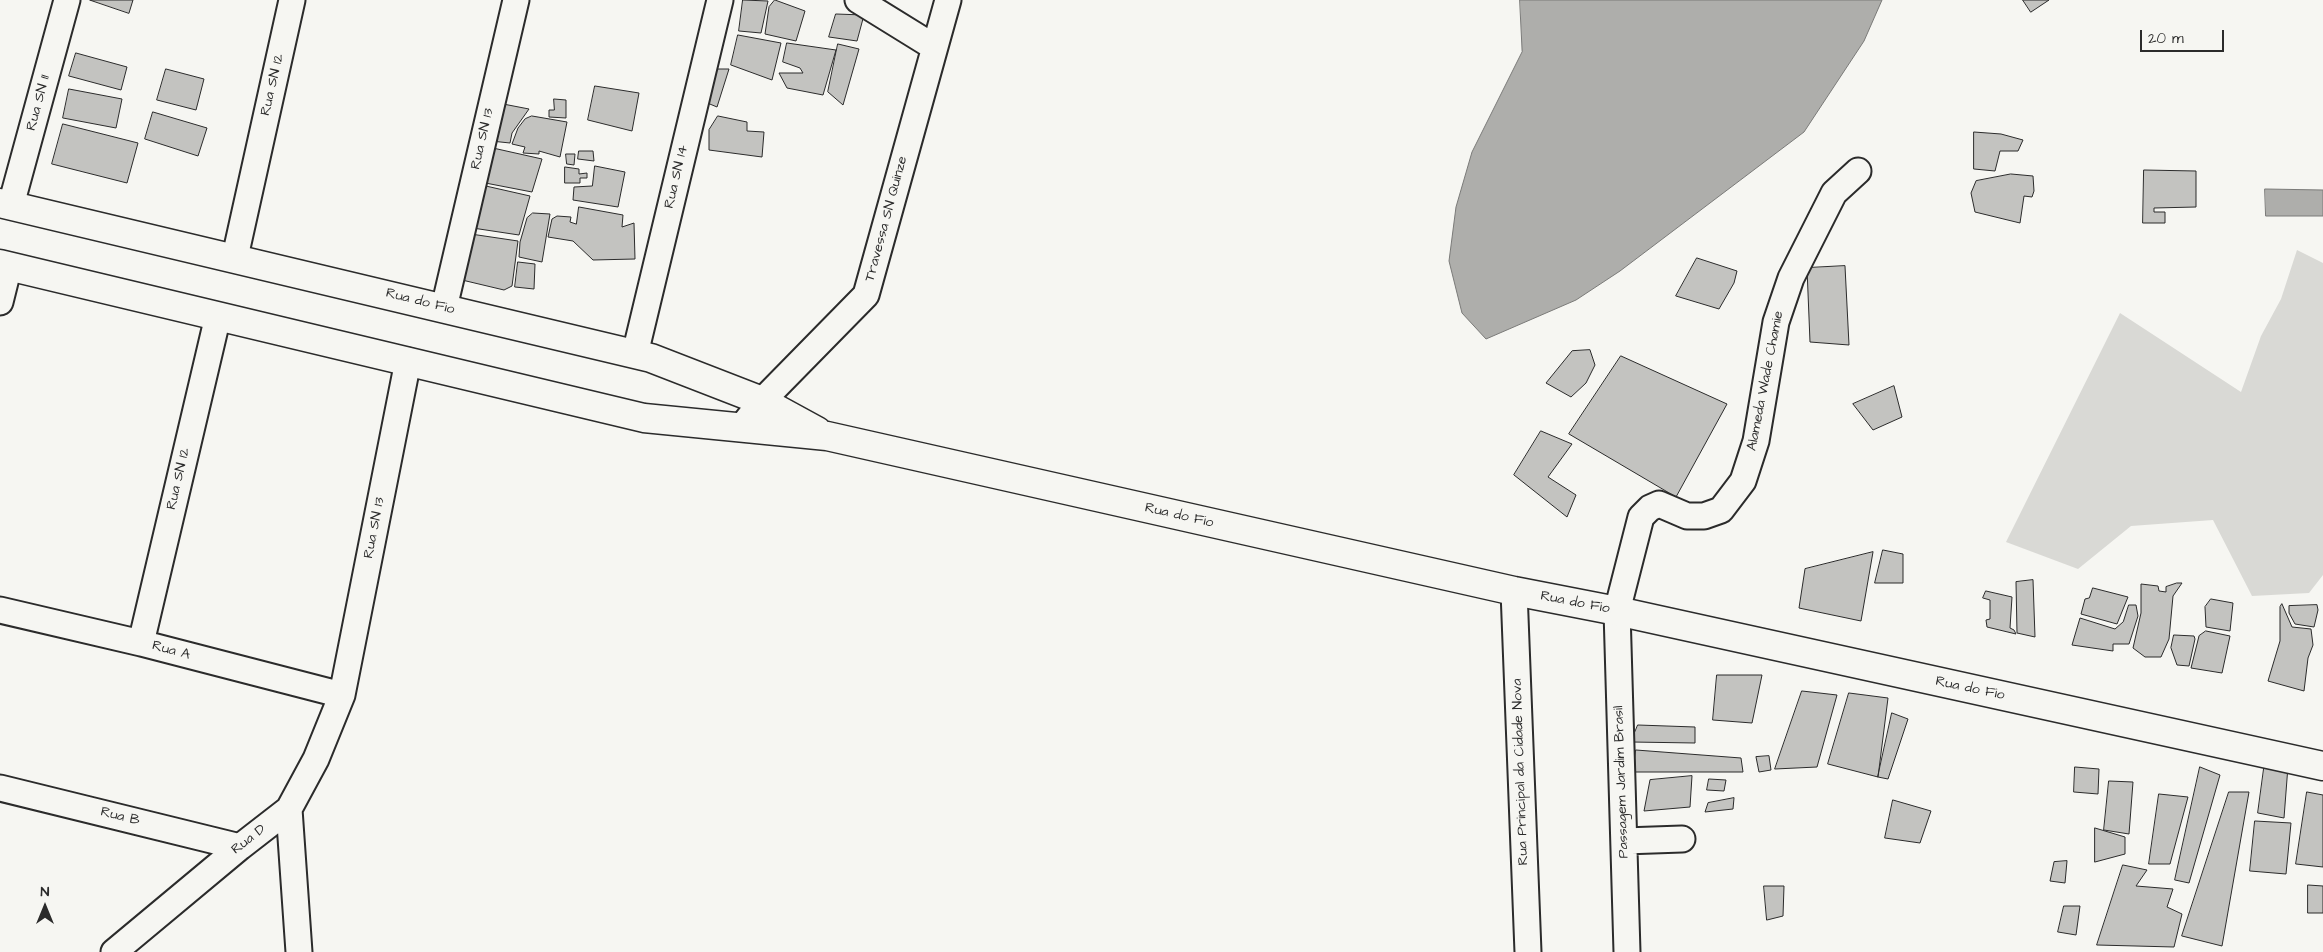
<!DOCTYPE html>
<html>
<head>
<meta charset="utf-8">
<style>
  body { margin:0 }
  #map { position:relative; width:2323px; height:952px; overflow:hidden; background:#f6f6f2; font-family:"Architects Daughter",sans-serif }
  canvas { display:block }
  .north { position:absolute; left:20px; top:882px; width:50px; height:50px; -webkit-text-stroke:4px #f6f6f2; paint-order:stroke; rotate:0deg; font-size:14px; font-weight:700; line-height:20px; text-align:center; color:#2b2b2b }
  .north::after { content:''; display:block; margin:auto; width:18px; height:22px; background:#2b2b2b; clip-path:polygon(50% 0,100% 100%,50% 72%,0 100%) }
  .scale { position:absolute; left:2140px; top:30px; width:84px; height:22px; box-sizing:border-box; border:2px solid #2b2b2b; border-top:0; padding-left:6px; font-size:15px; line-height:18px; white-space:nowrap; color:#2b2b2b; -webkit-text-stroke:4px #f6f6f2; paint-order:stroke }
</style>
</head>
<body>
<div id="map">
<canvas width="2323" height="952"></canvas>
<div class="north">N</div>
<div class="scale">20 m</div>
</div>
<script>
const g = document.querySelector('canvas').getContext('2d');
g.lineJoin = 'round';
function fillPath(path, color) {
  g.fillStyle = color;
  g.fill(path, 'evenodd');
}
function strokePath(path, color, width, dash) {
  g.strokeStyle = color;
  g.lineWidth = width;
  g.lineCap = dash ? 'butt' : 'round';
  g.setLineDash(dash || []);
  g.stroke(path);
}
function write(font, color, halo, rows, align = 'center') {
  g.font = font + ' "Architects Daughter",sans-serif';
  g.lineWidth = 4.5;
  g.setLineDash([]);
  g.textBaseline = 'middle';
  g.strokeStyle = halo;
  g.fillStyle = color;
  for (const [text, x, y, turn = 0] of rows) {
    g.save();
    g.translate(x, y);
    g.rotate((+turn || 0) * Math.PI / 180);
    g.textAlign = isNaN(turn) ? turn : align;
    if (halo) g.strokeText(text, 0, 0);
    g.fillText(text, 0, 0);
    g.restore();
  }
}
fillPath(new Path2D(`
  M 2297,250 L 2323,263 L 2323,575 L 2309,593 L 2252,596 L 2213,520 L 2131,526 L 2078,569 L 2006,542 L 2120,313 L 2241,392 L 2261,336 L 2281,299 Z`), '#d9d9d5');
const water = new Path2D(`
  M 1520,0 L 1882,0 L 1864,41 L 1804,132 L 1620,271 L 1576,300 L 1486,339 L 1462,313 L 1449,261 L 1456,207 L 1472,152 L 1522,52 Z
  M 2265,189 L 2323,190 L 2323,216 L 2266,216 Z`);
fillPath(water, '#aeaeab');
strokePath(water, '#7a7a78', 1);
const building = new Path2D(`
  M 90,0 L 133,0 L 129,13 Z
  M 743,0 L 768,1 L 761,33 L 739,31 Z
  M 775,0 L 805,11 L 796,41 L 765,34 L 769,7 Z
  M 2023,0 L 2049,0 L 2031,12 Z
  M 836,14 L 864,15 L 857,41 L 829,37 Z
  M 738,35 L 781,43 L 772,80 L 731,65 Z
  M 787,43 L 836,50 L 823,95 L 787,88 L 779,73 L 803,73 L 800,68 L 783,62 Z
  M 838,44 L 859,49 L 843,105 L 828,92 Z
  M 76,53 L 127,67 L 121,90 L 69,76 Z
  M 166,69 L 204,79 L 196,110 L 157,100 Z
  M 715,69 L 729,69 L 717,107 L 705,102 Z
  M 595,86 L 639,93 L 632,131 L 588,120 Z
  M 69,89 L 122,99 L 116,128 L 63,118 Z
  M 554,99 L 566,100 L 566,118 L 549,117 L 549,110 L 554,110 Z
  M 498,103 L 529,109 L 512,133 L 510,143 L 491,141 Z
  M 153,112 L 207,128 L 198,156 L 145,139 Z
  M 532,116 L 567,122 L 560,157 L 539,151 L 539,154 L 523,153 L 525,147 L 512,144 L 518,128 L 525,119 Z
  M 718,116 L 747,122 L 747,131 L 764,132 L 762,157 L 709,150 L 709,130 Z
  M 63,124 L 138,143 L 127,183 L 52,164 Z
  M 1974,132 L 2001,134 L 2023,140 L 2018,151 L 2000,151 L 1995,171 L 1974,169 Z
  M 484,146 L 542,159 L 532,192 L 475,181 Z
  M 579,151 L 593,151 L 594,161 L 578,159 Z
  M 566,154 L 575,154 L 574,165 L 567,164 Z
  M 595,166 L 625,172 L 618,207 L 573,200 L 574,187 L 592,186 Z
  M 565,167 L 579,169 L 579,174 L 587,173 L 587,178 L 580,178 L 580,183 L 565,183 Z
  M 2144,170 L 2196,171 L 2196,207 L 2154,208 L 2154,212 L 2165,212 L 2165,223 L 2143,223 Z
  M 2011,174 L 2033,176 L 2034,191 L 2032,197 L 2024,196 L 2020,223 L 1975,212 L 1971,193 L 1976,181 Z
  M 477,184 L 530,196 L 519,235 L 466,227 Z
  M 579,207 L 623,215 L 622,227 L 634,223 L 635,259 L 593,260 L 573,241 L 548,237 L 552,219 L 557,216 L 571,217 L 570,222 L 576,224 Z
  M 533,213 L 550,214 L 542,262 L 519,257 L 520,242 L 527,218 Z
  M 464,233 L 518,241 L 512,286 L 504,290 L 462,280 Z
  M 1697,258 L 1737,271 L 1734,283 L 1719,309 L 1676,296 Z
  M 518,262 L 535,264 L 534,289 L 515,287 Z
  M 1845,266 L 1849,345 L 1810,342 L 1807,268 Z
  M 1590,350 L 1595,365 L 1586,383 L 1571,397 L 1546,383 L 1572,351 Z
  M 1621,356 L 1727,404 L 1676,497 L 1569,434 Z
  M 1894,386 L 1902,417 L 1873,430 L 1853,404 Z
  M 1541,431 L 1572,444 L 1548,477 L 1576,495 L 1567,517 L 1514,475 Z
  M 1883,550 L 1903,554 L 1903,583 L 1875,583 Z
  M 1873,552 L 1861,621 L 1799,608 L 1805,569 Z
  M 2033,580 L 2035,637 L 2017,633 L 2016,582 Z
  M 2177,583 L 2182,583 L 2173,596 L 2169,639 L 2161,657 L 2145,657 L 2133,648 L 2141,613 L 2141,584 L 2158,586 L 2159,591 L 2166,592 L 2166,587 Z
  M 2093,588 L 2128,597 L 2117,624 L 2081,614 L 2085,599 L 2089,598 Z
  M 1986,591 L 2012,597 L 2010,628 L 2014,630 L 2016,634 L 1987,627 L 1986,620 L 1990,619 L 1990,600 L 1983,598 Z
  M 2211,599 L 2233,603 L 2230,631 L 2206,627 L 2205,607 Z
  M 2282,604 L 2292,627 L 2311,629 L 2313,645 L 2308,658 L 2304,691 L 2268,681 L 2280,641 L 2280,607 Z
  M 2129,605 L 2136,605 L 2138,616 L 2129,644 L 2113,644 L 2113,651 L 2072,645 L 2080,618 L 2115,629 L 2123,622 Z
  M 2317,605 L 2318,610 L 2314,627 L 2295,624 L 2289,613 L 2289,606 Z
  M 2206,631 L 2230,636 L 2222,673 L 2191,668 L 2199,636 Z
  M 2174,635 L 2194,636 L 2195,639 L 2189,666 L 2177,665 L 2171,648 Z
  M 1717,675 L 1762,675 L 1752,723 L 1713,720 Z
  M 1802,691 L 1837,695 L 1817,767 L 1775,769 Z
  M 1849,693 L 1888,698 L 1878,777 L 1828,764 Z
  M 1892,713 L 1908,719 L 1888,779 L 1878,777 Z
  M 1638,725 L 1695,727 L 1695,743 L 1631,742 Z
  M 1636,750 L 1741,758 L 1743,772 L 1633,772 Z
  M 1769,756 L 1771,770 L 1759,772 L 1756,757 Z
  M 2265,761 L 2288,766 L 2284,818 L 2258,813 Z
  M 2075,767 L 2099,769 L 2098,794 L 2074,792 Z
  M 2200,767 L 2220,775 L 2189,883 L 2175,880 Z
  M 1692,776 L 1690,807 L 1644,811 L 1650,780 Z
  M 1709,779 L 1726,780 L 1724,791 L 1707,790 Z
  M 2109,781 L 2133,782 L 2129,834 L 2104,830 Z
  M 2229,792 L 2249,792 L 2222,946 L 2182,936 Z
  M 2307,792 L 2323,795 L 2323,867 L 2296,864 Z
  M 2159,794 L 2188,797 L 2170,864 L 2149,864 Z
  M 1734,798 L 1733,809 L 1705,812 L 1708,803 Z
  M 1893,800 L 1931,811 L 1920,843 L 1885,838 Z
  M 2255,821 L 2291,823 L 2286,874 L 2250,871 Z
  M 2095,828 L 2125,837 L 2125,854 L 2095,862 Z
  M 2067,861 L 2065,883 L 2050,881 L 2054,862 Z
  M 2123,865 L 2147,870 L 2136,886 L 2173,889 L 2167,907 L 2182,914 L 2174,947 L 2097,945 Z
  M 2308,885 L 2323,886 L 2323,913 L 2308,913 Z
  M 1764,886 L 1784,886 L 1783,916 L 1767,920 Z
  M 2064,906 L 2080,906 L 2076,935 L 2058,932 Z`);
fillPath(building, '#c3c3c0');
strokePath(building, '#2b2b2b', 1);
const street = new Path2D(`
  M 858,0 L 934,47
  M 11,205 L 67,0
  M 235,257 L 292,0
  M 0,302 L 9,266
  M 444,308 L 516,0
  M 635,354 L 720,0
  M 741,428 L 762,401 L 866,295 L 948,0
  M 1514,591 L 1528,952
  M 0,610 L 141,643 L 342,695
  M 141,643 L 218,316
  M 0,788 L 240,847
  M 289,809 L 299,952
  M 1624,841 L 1682,839
  M 114,952 L 240,847 L 289,809 L 316,759 L 342,695 L 408,361
  M 1627,952 L 1617,611 L 1641,517 L 1650,508 L 1659,504 L 1687,516 L 1704,516 L 1721,510 L 1743,481 L 1756,441 L 1776,322 L 1791,278 L 1834,193 L 1858,171`);
const secondary = new Path2D(`
  M 0,203 L 651,358 L 762,401 L 817,431
  M 0,264 L 644,418 L 827,436 L 1514,591 L 1617,611 L 2323,766`);
strokePath(street, '#2b2b2b', 29);
strokePath(secondary, '#2b2b2b', 31);
strokePath(street, '#f6f6f2', 25);
strokePath(secondary, '#f6f6f2', 28);
write('14px', '#2b2b2b', '#f6f6f2', [
  ["Rua SN 12",273,85,-77],
  ["Rua SN 11",39,103,-75],
  ["Rua SN 13",483,139,-77],
  ["Rua SN 14",677,177,-77],
  ["Travessa SN Quinze",887,219,-75],
  ["Rua do Fio",420,302,14],
  ["Alameda Wade Chamie",1766,381,-79],
  ["Rua SN 12",179,479,-77],
  ["Rua do Fio",1179,516,13],
  ["Rua SN 13",375,528,-79],
  ["Rua do Fio",1575,603,11],
  ["Rua A",171,651,15],
  ["Rua do Fio",1970,689,12],
  ["Rua Principal da Cidade Nova",1521,772,-92],
  ["Passagem Jardim Brasil",1622,782,-92],
  ["Rua B",120,817,14],
  ["Rua D",249,840,-38]
]);
</script>
</body>
</html>
